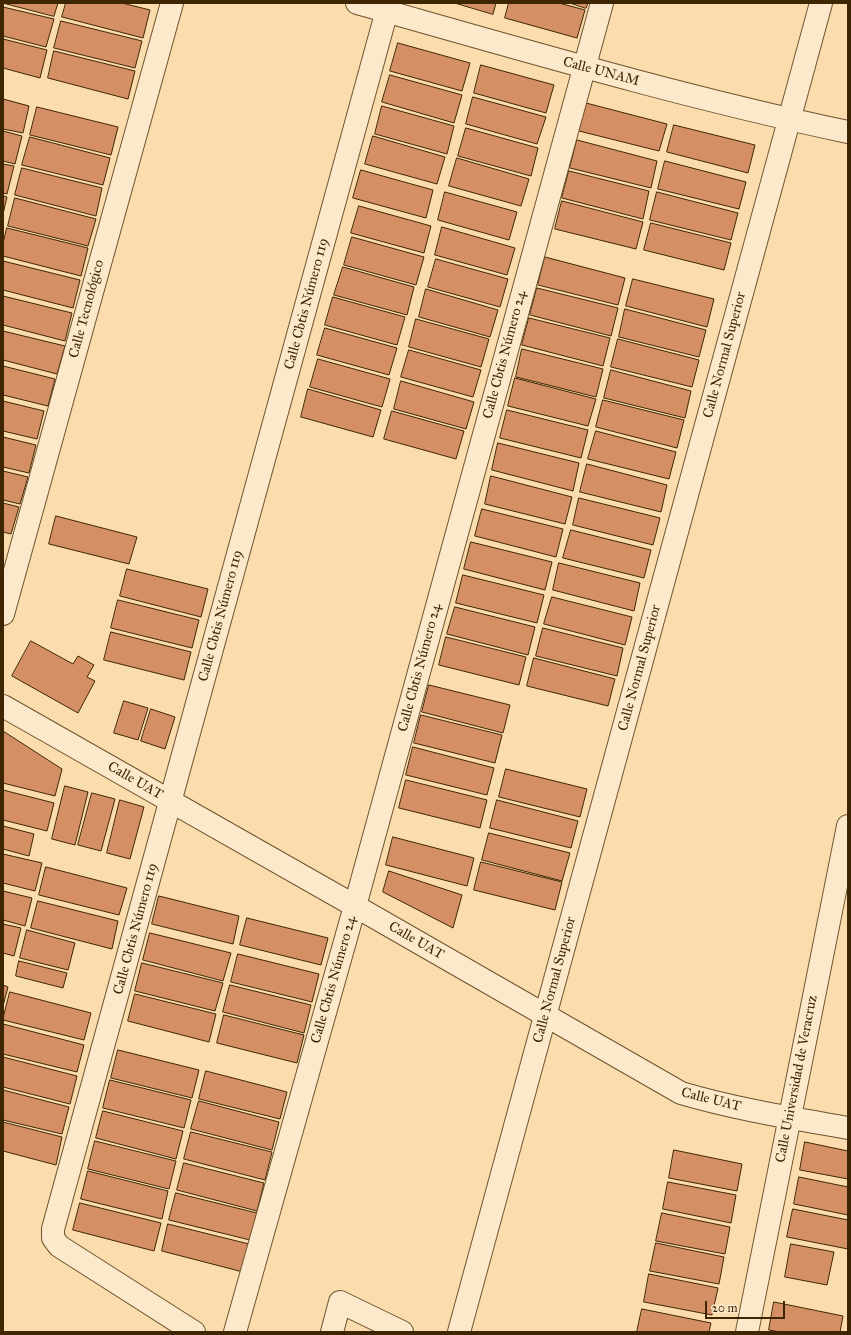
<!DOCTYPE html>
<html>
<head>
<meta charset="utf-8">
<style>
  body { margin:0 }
  #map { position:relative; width:851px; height:1335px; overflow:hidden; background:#fadcad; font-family:"IM FELL Great Primer",serif }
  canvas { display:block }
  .frame { position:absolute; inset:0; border:4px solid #3e2603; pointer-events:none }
  .scale { position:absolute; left:705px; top:1301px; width:80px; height:18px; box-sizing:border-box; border:2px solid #3e2603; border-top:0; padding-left:5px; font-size:12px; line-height:14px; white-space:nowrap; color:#3e2603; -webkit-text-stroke:3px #fce8ca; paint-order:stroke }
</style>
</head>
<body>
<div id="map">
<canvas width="851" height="1335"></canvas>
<div class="frame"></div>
<div class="scale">20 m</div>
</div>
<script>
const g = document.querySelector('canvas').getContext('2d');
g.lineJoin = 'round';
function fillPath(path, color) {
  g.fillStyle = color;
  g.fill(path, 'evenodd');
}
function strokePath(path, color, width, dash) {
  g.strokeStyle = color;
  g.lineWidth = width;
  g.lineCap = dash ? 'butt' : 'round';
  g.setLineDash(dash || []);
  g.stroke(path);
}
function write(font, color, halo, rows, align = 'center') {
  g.font = font + ' "IM FELL Great Primer",serif';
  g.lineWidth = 3;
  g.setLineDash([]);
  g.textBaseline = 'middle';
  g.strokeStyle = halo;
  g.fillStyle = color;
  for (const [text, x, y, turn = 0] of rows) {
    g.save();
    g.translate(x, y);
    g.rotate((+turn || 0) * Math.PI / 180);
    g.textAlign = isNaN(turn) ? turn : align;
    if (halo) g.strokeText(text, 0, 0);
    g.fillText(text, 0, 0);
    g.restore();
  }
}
const building = new Path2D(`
  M 3,3 L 58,3 L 54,16 Z
  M 66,3 L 122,3 L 150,10 L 143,38 L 62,17 Z
  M 455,3 L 496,3 L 493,14 Z
  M 509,3 L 559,3 L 585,10 L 577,38 L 505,18 Z
  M 570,3 L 588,3 L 586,8 Z
  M 3,7 L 54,19 L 46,47 L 3,36 Z
  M 61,21 L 142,41 L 135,68 L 54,48 Z
  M 3,39 L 47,50 L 40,78 L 3,68 Z
  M 398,43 L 470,63 L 462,91 L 390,71 Z
  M 54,51 L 135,71 L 128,99 L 48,78 Z
  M 481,65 L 554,85 L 546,113 L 474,93 Z
  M 390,75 L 462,95 L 454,123 L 382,102 Z
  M 473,97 L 546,117 L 537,144 L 466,124 Z
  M 3,99 L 29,106 L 23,133 L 3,129 Z
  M 586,103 L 667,124 L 659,151 L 579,131 Z
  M 382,106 L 454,126 L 447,154 L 375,134 Z
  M 37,107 L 118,127 L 111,155 L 30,135 Z
  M 674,125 L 755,145 L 748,173 L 667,152 Z
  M 466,128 L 538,148 L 531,176 L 458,156 Z
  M 3,131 L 22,136 L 15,164 L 3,161 Z
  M 373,136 L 445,157 L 437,184 L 365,164 Z
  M 30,137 L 110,158 L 103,185 L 22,165 Z
  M 577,140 L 657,161 L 651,188 L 570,168 Z
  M 457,158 L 529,179 L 521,206 L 449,186 Z
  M 665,161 L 746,182 L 739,209 L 658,189 Z
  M 3,164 L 14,166 L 7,194 L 3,193 Z
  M 22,168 L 102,188 L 96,216 L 15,195 Z
  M 361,170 L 433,190 L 426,218 L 353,198 Z
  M 569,171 L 649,191 L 643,219 L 562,198 Z
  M 445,192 L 517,212 L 509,240 L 438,220 Z
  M 657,192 L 738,213 L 731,240 L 650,220 Z
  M 3,196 L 7,197 L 3,214 Z
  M 15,198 L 96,219 L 88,246 L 8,226 Z
  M 562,201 L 643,222 L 636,249 L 555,229 Z
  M 359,206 L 431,226 L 424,253 L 351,233 Z
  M 651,223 L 731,243 L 724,270 L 644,250 Z
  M 442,227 L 515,248 L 507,275 L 435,255 Z
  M 7,228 L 88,248 L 81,276 L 3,256 L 3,244 Z
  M 352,237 L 424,257 L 416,285 L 344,265 Z
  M 545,257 L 625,278 L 618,305 L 538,285 Z
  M 436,259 L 508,279 L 500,307 L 428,287 Z
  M 3,261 L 80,280 L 73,308 L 3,290 Z
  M 343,267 L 414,287 L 407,315 L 334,295 Z
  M 633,279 L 714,299 L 707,327 L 626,306 Z
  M 537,288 L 618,308 L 611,336 L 530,315 Z
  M 426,289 L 498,310 L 490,337 L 419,317 Z
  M 3,296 L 72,313 L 65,341 L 3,325 Z
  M 333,297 L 405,317 L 397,345 L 325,325 Z
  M 625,309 L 706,330 L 699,357 L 619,337 Z
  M 529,318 L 610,338 L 603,366 L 522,345 Z
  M 416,319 L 489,339 L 481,367 L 409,347 Z
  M 325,328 L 397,348 L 389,375 L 317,355 Z
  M 3,331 L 65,346 L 57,374 L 3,360 Z
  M 618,339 L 699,360 L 692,387 L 611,367 Z
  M 522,349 L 603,369 L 596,397 L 516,377 Z
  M 409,350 L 481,370 L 473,397 L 401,377 Z
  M 318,359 L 390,379 L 382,407 L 310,387 Z
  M 3,366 L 55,379 L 48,406 L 3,395 Z
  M 611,370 L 691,391 L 685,418 L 604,398 Z
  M 515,378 L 596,399 L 588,426 L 508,406 Z
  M 401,381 L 474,402 L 466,429 L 394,409 Z
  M 308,389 L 381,410 L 373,437 L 301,417 Z
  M 603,400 L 684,420 L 677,448 L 596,427 Z
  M 3,401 L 44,411 L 37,439 L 3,431 Z
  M 507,410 L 588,430 L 581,458 L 500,438 Z
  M 392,411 L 464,431 L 456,459 L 384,439 Z
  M 596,431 L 676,452 L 669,479 L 588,459 Z
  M 3,437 L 36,445 L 29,473 L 3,467 Z
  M 498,443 L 579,463 L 573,491 L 492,470 Z
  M 587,464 L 667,485 L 661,512 L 580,492 Z
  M 3,471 L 28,477 L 20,504 L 3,500 Z
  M 491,476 L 572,497 L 565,524 L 485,504 Z
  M 579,498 L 660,518 L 653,545 L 573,525 Z
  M 3,503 L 19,507 L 11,534 L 3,532 Z
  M 482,509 L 563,529 L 556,557 L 475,536 Z
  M 56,516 L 137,537 L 129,564 L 49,544 Z
  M 571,530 L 651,550 L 644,578 L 563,558 Z
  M 471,542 L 552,562 L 545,590 L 464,569 Z
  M 559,563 L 640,583 L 634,611 L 553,590 Z
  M 127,569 L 208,589 L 201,617 L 120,596 Z
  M 463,575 L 544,595 L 537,623 L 456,603 Z
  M 552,597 L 632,617 L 625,645 L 544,624 Z
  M 118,600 L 199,620 L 192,648 L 111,628 Z
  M 455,607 L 535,627 L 528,655 L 447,634 Z
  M 543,628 L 623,648 L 617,676 L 536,656 Z
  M 111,632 L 191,652 L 184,680 L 104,660 Z
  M 446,637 L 526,657 L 519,685 L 439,665 Z
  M 31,641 L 73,664 L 78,656 L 94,665 L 87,677 L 95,681 L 78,713 L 12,676 Z
  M 534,658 L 615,679 L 608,706 L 527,686 Z
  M 429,685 L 510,705 L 503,733 L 422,712 Z
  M 124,701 L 148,708 L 138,740 L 114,733 Z
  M 151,709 L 175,717 L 165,749 L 141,741 Z
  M 421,715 L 502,735 L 495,763 L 414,743 Z
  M 3,731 L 62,769 L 55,796 L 3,783 Z
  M 413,747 L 494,768 L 487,795 L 406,775 Z
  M 506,769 L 587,789 L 580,817 L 499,797 Z
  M 406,780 L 487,800 L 480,828 L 399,808 Z
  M 65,786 L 88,792 L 75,845 L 52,839 Z
  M 3,790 L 54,803 L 47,831 L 3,820 Z
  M 92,793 L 115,799 L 101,851 L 78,845 Z
  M 120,800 L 144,807 L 130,859 L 107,853 Z
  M 497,800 L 578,821 L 571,848 L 490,828 Z
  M 3,826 L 34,834 L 29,856 L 3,849 Z
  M 489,833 L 570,853 L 562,881 L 482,860 Z
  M 393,837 L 474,858 L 467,886 L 386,865 Z
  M 3,854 L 42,863 L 35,891 L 3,883 Z
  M 481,862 L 562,882 L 555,910 L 474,890 Z
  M 46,867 L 127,888 L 119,915 L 39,895 Z
  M 389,871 L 462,895 L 453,928 L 383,892 Z
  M 3,891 L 32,898 L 25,926 L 3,920 Z
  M 159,896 L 239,916 L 233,944 L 152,924 Z
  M 38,901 L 118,921 L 112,949 L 31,928 Z
  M 247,918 L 328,938 L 321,965 L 240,945 Z
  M 3,924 L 21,928 L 14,956 L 3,953 Z
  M 27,930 L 75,943 L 68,970 L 20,958 Z
  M 150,933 L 231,953 L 223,981 L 143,960 Z
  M 238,954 L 319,974 L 312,1002 L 231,982 Z
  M 19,961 L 67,973 L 63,988 L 16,976 Z
  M 142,963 L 223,983 L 215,1011 L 135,991 Z
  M 3,985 L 8,987 L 3,1006 Z
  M 230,985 L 311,1005 L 304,1033 L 223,1012 Z
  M 10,992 L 91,1013 L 84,1040 L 3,1020 Z
  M 135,994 L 216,1014 L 209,1042 L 128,1021 Z
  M 224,1015 L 304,1035 L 297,1063 L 217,1043 Z
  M 3,1024 L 84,1045 L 77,1072 L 3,1054 Z
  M 118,1050 L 199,1070 L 192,1098 L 111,1078 Z
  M 3,1057 L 77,1076 L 70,1104 L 3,1087 Z
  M 206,1071 L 287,1092 L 280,1119 L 199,1099 Z
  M 110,1080 L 191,1100 L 184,1128 L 103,1108 Z
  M 3,1090 L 69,1107 L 62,1134 L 3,1120 Z
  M 199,1101 L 279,1122 L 272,1150 L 191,1129 Z
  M 103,1111 L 183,1131 L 176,1159 L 96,1138 Z
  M 3,1122 L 62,1137 L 56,1165 L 3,1151 Z
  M 191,1132 L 272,1152 L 265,1180 L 184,1159 Z
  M 95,1141 L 176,1161 L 169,1189 L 88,1169 Z
  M 805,1142 L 848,1151 L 848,1179 L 800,1170 Z
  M 674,1150 L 742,1164 L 737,1191 L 669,1178 Z
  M 184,1163 L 264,1183 L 257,1211 L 177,1190 Z
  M 88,1171 L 168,1191 L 162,1219 L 81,1199 Z
  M 799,1177 L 848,1187 L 848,1215 L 794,1204 Z
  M 668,1182 L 736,1195 L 731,1223 L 663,1209 Z
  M 176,1193 L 257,1213 L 250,1240 L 169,1220 Z
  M 80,1203 L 161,1223 L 154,1251 L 73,1230 Z
  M 793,1209 L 848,1220 L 848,1249 L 787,1237 Z
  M 662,1213 L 730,1227 L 725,1254 L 656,1241 Z
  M 168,1224 L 249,1244 L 243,1272 L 162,1251 Z
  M 656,1243 L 724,1257 L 719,1284 L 650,1271 Z
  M 791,1244 L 834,1252 L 827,1285 L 785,1277 Z
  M 649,1274 L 718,1288 L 712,1315 L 644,1302 Z
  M 774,1302 L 843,1316 L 840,1332 L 780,1332 L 769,1330 Z
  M 642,1309 L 711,1323 L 709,1332 L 637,1332 Z`);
fillPath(building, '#d58f65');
strokePath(building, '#3e2603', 1);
const street = new Path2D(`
  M 357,3 C 520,49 682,97 848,132
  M 3,614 L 172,3
  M 3,706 L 355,906 L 681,1093 C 735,1109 792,1118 848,1128
  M 194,1332 L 59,1246 L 53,1238 L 53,1229 L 389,3
  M 235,1332 L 355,906 L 602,3
  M 332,1332 L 340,1302 L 402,1332
  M 459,1332 L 821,3
  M 747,1332 L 848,826`);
strokePath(street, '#6d542e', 24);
strokePath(street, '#fce8ca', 22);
write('14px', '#3e2603', '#fce8ca', [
  ["Calle UNAM",601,72,15],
  ["Calle Cbtis Número 119",307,304,-75],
  ["Calle Tecnológico",87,309,-75],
  ["Calle Cbtis Número 24",505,355,-75],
  ["Calle Normal Superior",725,355,-75],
  ["Calle Cbtis Número 119",221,616,-75],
  ["Calle Cbtis Número 24",420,668,-75],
  ["Calle Normal Superior",640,668,-75],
  ["Calle UAT",135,781,30],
  ["Calle Cbtis Número 119",136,929,-75],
  ["Calle UAT",416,941,30],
  ["Calle Cbtis Número 24",334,980,-74],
  ["Calle Normal Superior",555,980,-75],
  ["Calle Universidad de Veracruz",797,1079,-79],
  ["Calle UAT",711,1100,14]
]);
</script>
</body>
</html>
